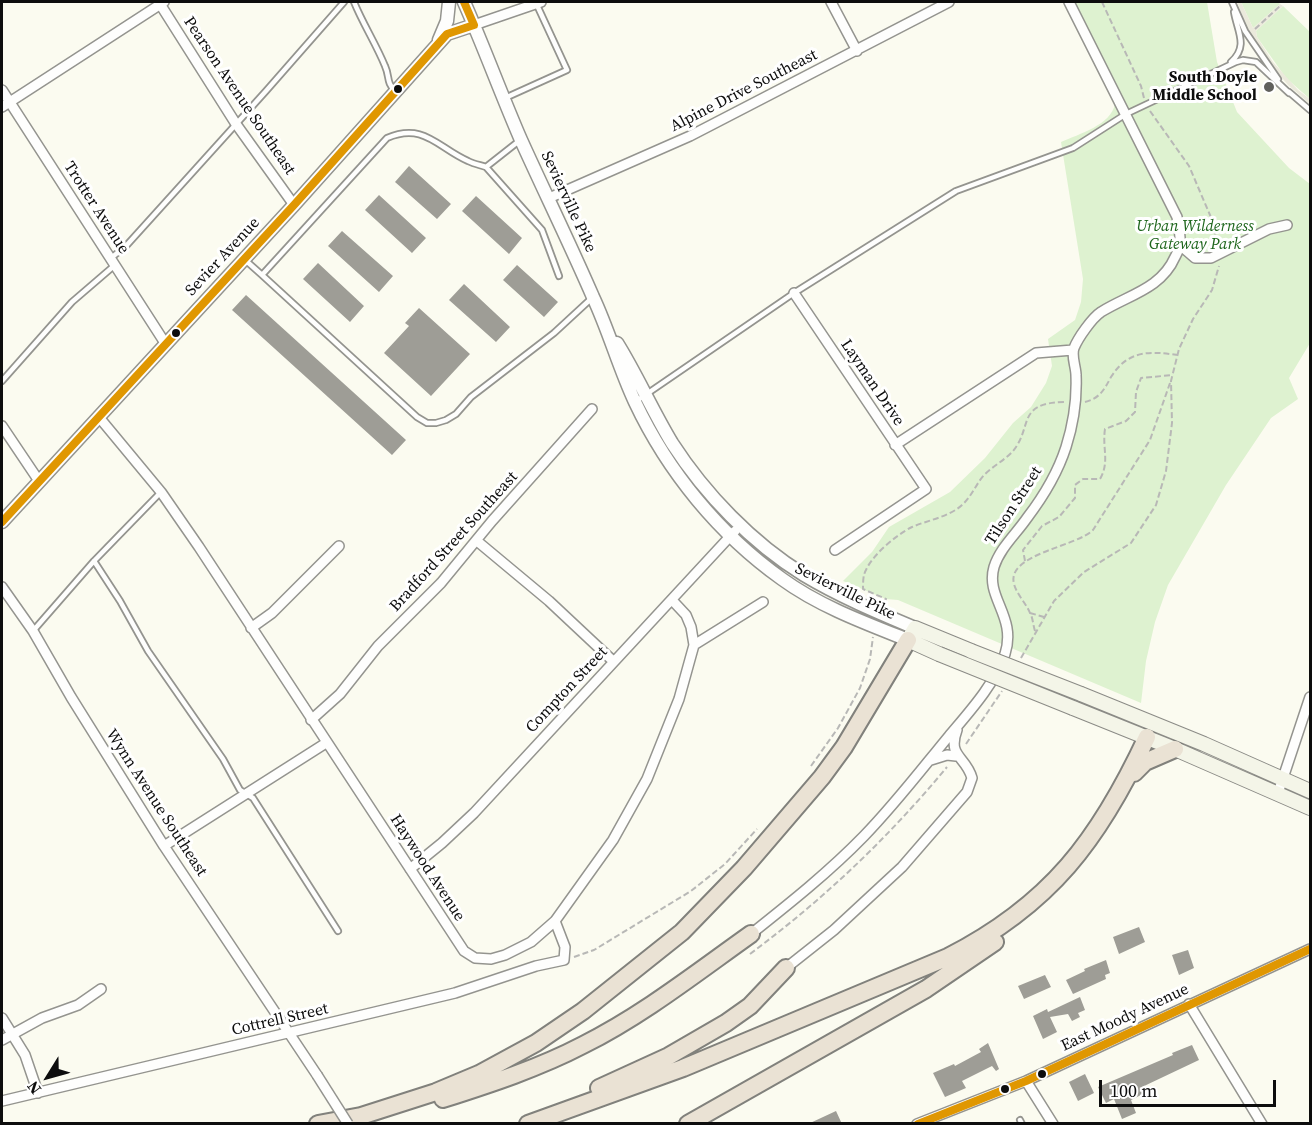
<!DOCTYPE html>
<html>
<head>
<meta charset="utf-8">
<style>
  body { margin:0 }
  #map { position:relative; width:1312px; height:1125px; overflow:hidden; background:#fbfbf0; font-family:"Source Serif 4",serif }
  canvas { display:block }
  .frame { position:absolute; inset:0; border:3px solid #0d0d0d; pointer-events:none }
  .north { position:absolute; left:18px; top:1047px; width:60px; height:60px; -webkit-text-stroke:4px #fff; paint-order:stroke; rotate:233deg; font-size:16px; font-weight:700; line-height:24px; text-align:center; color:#0d0d0d }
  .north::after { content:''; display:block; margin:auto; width:21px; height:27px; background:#0d0d0d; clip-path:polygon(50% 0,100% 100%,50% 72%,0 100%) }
  .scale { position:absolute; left:1099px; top:1080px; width:177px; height:27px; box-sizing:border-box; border:3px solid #0d0d0d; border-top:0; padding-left:8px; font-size:18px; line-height:21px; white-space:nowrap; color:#0d0d0d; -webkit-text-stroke:4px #fff; paint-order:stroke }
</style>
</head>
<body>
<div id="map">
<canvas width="1312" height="1125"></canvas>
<div class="frame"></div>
<div class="north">N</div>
<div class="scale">100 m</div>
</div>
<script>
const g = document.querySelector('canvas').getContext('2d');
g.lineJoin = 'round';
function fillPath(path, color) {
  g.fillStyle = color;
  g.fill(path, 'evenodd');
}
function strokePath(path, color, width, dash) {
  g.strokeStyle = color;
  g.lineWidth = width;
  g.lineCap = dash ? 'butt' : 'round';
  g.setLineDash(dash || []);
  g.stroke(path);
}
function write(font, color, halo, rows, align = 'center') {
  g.font = font + ' "Source Serif 4",serif';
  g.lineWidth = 6;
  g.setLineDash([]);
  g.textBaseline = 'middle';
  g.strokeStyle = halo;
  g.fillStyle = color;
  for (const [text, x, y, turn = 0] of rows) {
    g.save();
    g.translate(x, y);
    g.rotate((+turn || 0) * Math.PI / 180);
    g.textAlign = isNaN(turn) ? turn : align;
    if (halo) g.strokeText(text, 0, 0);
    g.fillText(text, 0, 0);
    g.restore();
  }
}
fillPath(new Path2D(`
  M 1064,2 L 1207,2 L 1217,62 L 1237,112 L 1289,168 L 1310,184 L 1310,343 L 1289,378 L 1298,399 L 1271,418 L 1226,485 L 1168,585 L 1155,622 L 1146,661 L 1141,703 L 898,600 L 886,599 L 843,581 L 872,552 L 889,527 L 950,492 L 985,458 L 1013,423 L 1031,407 L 1046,383 L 1052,366 L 1048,339 L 1075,320 L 1081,302 L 1083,279 L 1061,142 C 1079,134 1111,125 1115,104 Z
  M 1241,2 L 1278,2 L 1280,4 L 1253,28 Z
  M 1283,6 L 1310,32 L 1310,99 L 1286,78 L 1257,37 L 1256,31 Z`), '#def2d0');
fillPath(new Path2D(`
  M 1237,2 L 1241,2 L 1253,28 L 1280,4 L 1283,6 L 1256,31 L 1257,37 L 1273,62 L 1298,90 L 1310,99 L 1310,104 L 1288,85 L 1265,57 L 1247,28 Z`), '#ebeadc');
fillPath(new Path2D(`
  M 409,166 L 451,204 L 437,219 L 395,182 Z
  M 379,195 L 426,238 L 412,253 L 365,210 Z
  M 476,196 L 522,238 L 509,254 L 462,211 Z
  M 342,231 L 393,276 L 379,292 L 328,246 Z
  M 318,263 L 364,306 L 350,322 L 303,279 Z
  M 517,265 L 558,302 L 544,317 L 503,280 Z
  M 464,284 L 510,327 L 496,342 L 449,300 Z
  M 246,295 L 406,440 L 392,455 L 232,310 Z
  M 419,308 L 470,354 L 431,396 L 384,353 L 409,326 L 405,323 Z
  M 1139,927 L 1145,942 L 1119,954 L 1113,937 Z
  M 1188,950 L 1194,968 L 1179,975 L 1172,955 Z
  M 1106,960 L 1110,973 L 1105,975 L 1106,979 L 1073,994 L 1066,980 L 1085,971 L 1084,969 Z
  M 1045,975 L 1051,987 L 1024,999 L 1018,986 Z
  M 1080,997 L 1085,1010 L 1078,1013 L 1080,1017 L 1072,1021 L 1068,1014 L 1050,1017 L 1057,1032 L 1043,1039 L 1033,1016 L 1047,1009 L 1048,1012 Z
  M 988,1043 L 999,1069 L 996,1071 L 992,1066 L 962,1081 L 966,1088 L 945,1097 L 933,1073 L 954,1064 L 955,1066 L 981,1052 L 979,1049 Z
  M 1192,1045 L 1199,1060 L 1142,1087 L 1145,1093 L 1131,1100 L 1136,1113 L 1122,1119 L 1114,1099 L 1106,1103 L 1098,1087 L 1173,1055 L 1172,1053 Z
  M 1085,1074 L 1094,1093 L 1078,1101 L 1069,1082 Z
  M 836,1111 L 842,1124 L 808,1124 Z`), '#9e9d96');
const service = new Path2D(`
  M 354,2 C 363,24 376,44 385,66 C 390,77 386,82 395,91
  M 1232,2 L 1245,31 L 1278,79
  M 1231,62 C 1249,46 1237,31 1234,12
  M 1289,92 L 1310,110
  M 505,98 L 567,70 L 536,3
  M 519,141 L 486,167 C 480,165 474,164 468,161 C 438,148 424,122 387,138 L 262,275 L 417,417 L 427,423 L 436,423 L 446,420 L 456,414 L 471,397 L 554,333 L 593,297
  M 486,167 L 542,230 L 559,276
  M 111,258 L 126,246 L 266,91 L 344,2
  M 244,259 L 262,275
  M 2,381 L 72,302 L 115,265
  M 635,402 L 794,293 L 956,191 L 1073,148 L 1126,114 L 1236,62 L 1243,60 L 1256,62 L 1289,93
  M 94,561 L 120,601 L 148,651 L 223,759 L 240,790 L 253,798 L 338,931
  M 33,631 L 94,561 L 161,492
  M 1020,1120 L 1022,1124`);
const minor = new Path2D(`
  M 831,2 L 857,51
  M 160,4 L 236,124 L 294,205
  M 474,25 L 541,2
  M 2,90 L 165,343
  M 2,107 L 164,2
  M 549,198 L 690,136 L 949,2
  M 1180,245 L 1195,258 L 1211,258 L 1269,229 L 1287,225
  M 794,293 L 926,489 L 835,550
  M 98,416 L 161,492 L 199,547 L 464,951 L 475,958 L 491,959 L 505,955 L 531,942 L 555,921 L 613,840 L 647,779 L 679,699 L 694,645 L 691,627 L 686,615 L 672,600
  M 2,426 L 39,481
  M 895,445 L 1036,353 L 1073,350
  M 477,541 L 549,601 L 613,661
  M 2,587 L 33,631 L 71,697 L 164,846 L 317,1075
  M 251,628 L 272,613 L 339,546
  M 694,645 L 763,602
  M 311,720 L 340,694 L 378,646 L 441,583 L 492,521 L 592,409
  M 931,760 L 947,755 L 956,756
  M 1278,793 L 1310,697
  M 164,846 L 326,743
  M 410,869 L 442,843 L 474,813 L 735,531
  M 751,934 C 790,903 829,872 864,836 C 895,804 921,770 949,736 C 970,711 994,685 1005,654 C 1017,616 985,598 994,567 C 1000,548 1016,534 1027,518 C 1043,497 1058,472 1066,447 C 1073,425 1077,398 1076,375 C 1076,367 1071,356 1074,348 C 1078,338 1092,318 1101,312 C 1128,295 1161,289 1175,257 C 1177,253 1180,248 1180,244 C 1181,236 1178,225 1177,217 L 1069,2
  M 786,968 L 834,930 L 902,867 L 967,792 L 972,778 C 966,756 947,757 957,730
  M 1189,1004 L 1262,1124
  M 2,1018 L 25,1055 L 38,1093
  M 2,1040 L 42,1018 L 78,1005 L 101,989
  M 1026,1081 L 1053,1124
  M 2,1101 L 455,993 L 536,966 L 564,960 L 565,947 L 555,921
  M 917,1124 L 1026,1081 L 1310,949`);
const tertiary = new Path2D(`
  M 464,2 C 484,47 501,94 521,140 C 545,193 570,244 593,297 C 609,331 619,368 635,402 C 668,472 719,534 782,579 C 819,606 865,623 908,640
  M 439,40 L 447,21 L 449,2
  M 617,343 C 637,375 652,410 672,443 C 705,494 752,543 804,575 C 839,596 877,612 915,628
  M 2,522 L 294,205 L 447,34 L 474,25`);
const secondary = new Path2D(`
  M 939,654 L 908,640 L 915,628 L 971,651
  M 1081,694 L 1204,744 L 1310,791
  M 1073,708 L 1175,749 L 1310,808`);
const motorway = new Path2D(`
  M 1134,773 L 1145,762 L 1175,749
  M 599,1088 L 669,1056 L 726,1023 L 750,1006 L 786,968
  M 443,1099 C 490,1084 539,1068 583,1045 C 643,1015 696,973 751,934
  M 361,1116 L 436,1092 L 479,1074 L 536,1043 L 583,1011 L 682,932 L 744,868 L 822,777 L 844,747 L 908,640
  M 318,1124 L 361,1116
  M 528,1124 L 683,1068 L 948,957 C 1050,905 1099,840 1147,737
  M 688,1124 L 926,989 L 995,942`);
strokePath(service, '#94948f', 8);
strokePath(minor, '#94948f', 12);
strokePath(tertiary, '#94948f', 15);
strokePath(secondary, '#8b8b86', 16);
strokePath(motorway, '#81817c', 20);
strokePath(new Path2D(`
  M 1102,2 L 1141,86 L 1144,98
  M 1255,29 L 1281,5
  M 1150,111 L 1189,166 L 1210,215 L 1218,244
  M 1085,402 C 1100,398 1104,390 1111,377 C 1128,350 1149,351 1178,355
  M 1025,561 L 1023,550 L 1042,526 L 1059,517 L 1075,498 L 1075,485 L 1083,479 L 1100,479 C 1110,462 1102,448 1105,429 L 1126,421 L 1135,412 L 1136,392 L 1141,378 L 1173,375
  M 884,603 L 886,599 L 863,589 C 863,585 863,579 864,575 C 869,557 896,535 912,527 C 928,520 949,517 962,505 C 972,496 976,484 984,475 C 993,466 1005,460 1013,451 C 1033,427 1016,403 1064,402
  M 1030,613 L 1044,617
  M 1035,631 C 1033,625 1033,618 1030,613 C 1026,603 1017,595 1014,584 C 1006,554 1076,547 1093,530 L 1150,440 L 1170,383
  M 1021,658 L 1054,601 L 1084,572 L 1131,543 L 1156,505 L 1166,471 L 1172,423 L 1171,381 L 1179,349 L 1193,319 L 1212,290 L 1219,266
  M 966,744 L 1002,691
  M 811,766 L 838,728 L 860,688 L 870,659 L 873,637
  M 750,954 C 825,898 887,839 947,767
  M 574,957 L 594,950 L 691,891 L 725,864 L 757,829`), '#b8b8b6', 2, [6, 3]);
strokePath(service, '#fefefd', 4.5);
strokePath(minor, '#fefefd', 9);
strokePath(tertiary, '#fefefd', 12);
strokePath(secondary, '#f4f5e8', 14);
strokePath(motorway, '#eae2d4', 16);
const minorBridge = new Path2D(`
  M 317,1075 L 348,1124`);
const secondaryBridge = new Path2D(`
  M 971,651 L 1081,694
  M 939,654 L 1073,708`);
strokePath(minorBridge, '#94948f', 12, []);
strokePath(secondaryBridge, '#8b8b86', 16, []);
strokePath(minorBridge, '#fefefd', 9);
strokePath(secondaryBridge, '#f4f5e8', 14);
strokePath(new Path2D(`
  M 2,522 L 294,205 L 447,34 L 474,25 L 464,2
  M 918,1124 L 1026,1081 L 1310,949`), '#e09701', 8);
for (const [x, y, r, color] of [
  [1269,87,6,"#60605c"],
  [398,89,5,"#0d0d0d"],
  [176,333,5,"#0d0d0d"],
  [1042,1074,5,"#0d0d0d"],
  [1005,1089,5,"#0d0d0d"]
]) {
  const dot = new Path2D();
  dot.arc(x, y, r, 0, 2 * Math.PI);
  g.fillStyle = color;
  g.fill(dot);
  strokePath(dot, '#fff', 2);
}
write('bold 16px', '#0d0d0d', '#fff', [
  ["South Doyle",1257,78],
  ["Middle School",1257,96]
], 'right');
write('16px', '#0d0d0d', '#fff', [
  ["Alpine Drive Southeast",744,91,-27],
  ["Pearson Avenue Southeast",239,96,56],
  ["Sevierville Pike",568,202,65],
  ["Trotter Avenue",96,208,57],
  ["Sevier Avenue",223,257,-47],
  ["Layman Drive",872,383,56],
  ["Tilson Street",1014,506,-57],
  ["Bradford Street Southeast",454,542,-48],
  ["Sevierville Pike",845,592,26],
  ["Compton Street",567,690,-47],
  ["Wynn Avenue Southeast",156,803,57],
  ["Haywood Avenue",427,868,57],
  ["East Moody Avenue",1125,1018,-25],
  ["Cottrell Street",280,1020,-13]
]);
write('italic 16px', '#1e661c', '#fff', [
  ["Urban Wilderness",1195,227],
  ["Gateway Park",1195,245]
]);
</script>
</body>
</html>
